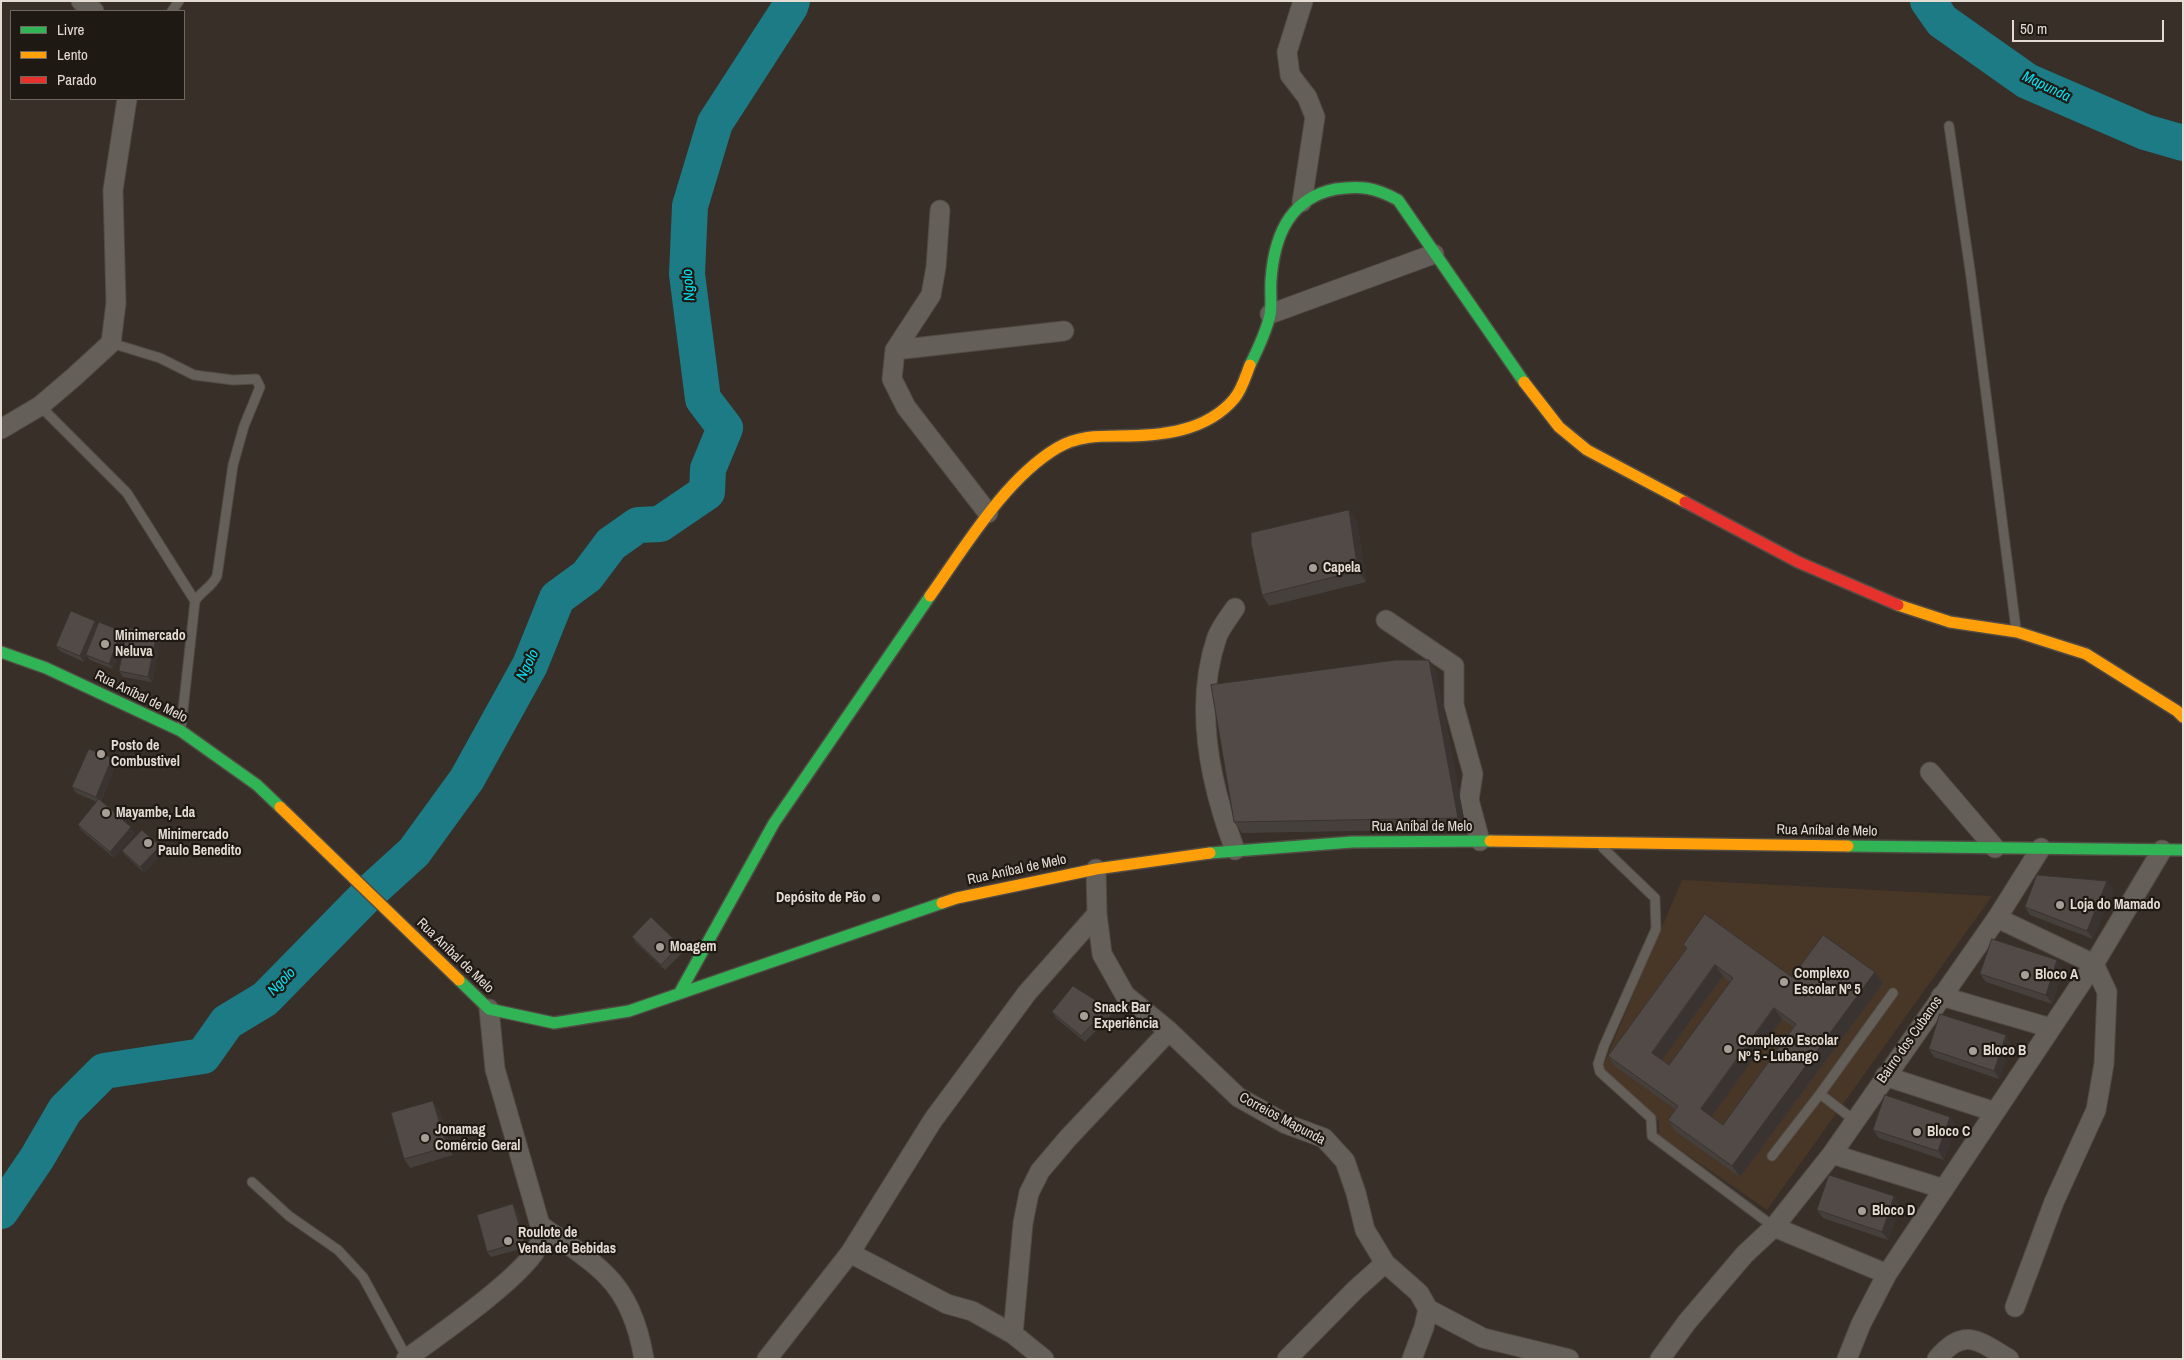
<!DOCTYPE html>
<html>
<head>
<meta charset="utf-8">
<style>
  body { margin:0 }
  #map { position:relative; width:2184px; height:1360px; overflow:hidden; background:#372f28; font-family:"Archivo Narrow",sans-serif }
  canvas { display:block }
  .frame { position:absolute; inset:0; border:2px solid #e4dbd3; pointer-events:none }
  .legend { position:absolute; left:10px; top:10px; width:175px; height:90px; box-sizing:border-box; background:#1f1913; border:1px solid #6e6760; margin:0; padding:6px 9px; list-style:none; font-size:15px; color:#e4dbd3 }
  .legend li { display:flex; align-items:center; gap:10px; height:25px }
  .legend b { width:25px; border:1px solid #6e6760 }
  .scale { position:absolute; left:2012px; top:20px; width:152px; height:22px; box-sizing:border-box; border:2px solid #e4dbd3; border-top:0; padding-left:6px; font-size:15px; line-height:18px; white-space:nowrap; color:#e4dbd3; -webkit-text-stroke:4px #1f1913; paint-order:stroke }
</style>
</head>
<body>
<div id="map">
<canvas width="2184" height="1360"></canvas>
<div class="frame"></div>
<ul class="legend">
<li><b style="height:6px;background:#30b455"></b>Livre</li>
<li><b style="height:6px;background:#ff9f0a"></b>Lento</li>
<li><b style="height:6px;background:#e5322d"></b>Parado</li>
</ul>
<div class="scale">50 m</div>
</div>
<script>
const g = document.querySelector('canvas').getContext('2d');
g.lineJoin = 'round';
function fillPath(path, color) {
  g.fillStyle = color;
  g.fill(path, 'evenodd');
}
function strokePath(path, color, width, dash) {
  g.strokeStyle = color;
  g.lineWidth = width;
  g.lineCap = dash ? 'butt' : 'round';
  g.setLineDash(dash || []);
  g.stroke(path);
}
function write(font, color, halo, rows, align = 'center') {
  g.font = font + ' "Archivo Narrow",sans-serif';
  g.lineWidth = 4.5;
  g.setLineDash([]);
  g.textBaseline = 'middle';
  g.strokeStyle = halo;
  g.fillStyle = color;
  for (const [text, x, y, turn = 0] of rows) {
    g.save();
    g.translate(x, y);
    g.rotate((+turn || 0) * Math.PI / 180);
    g.textAlign = isNaN(turn) ? turn : align;
    if (halo) g.strokeText(text, 0, 0);
    g.fillText(text, 0, 0);
    g.restore();
  }
}
fillPath(new Path2D(`
  M 1682,880 L 1992,896 L 1767,1210 L 1659,1135 L 1659,1121 L 1602,1068 Z`), '#483726');
strokePath(new Path2D(`
  M 1928,1 L 1942,21 L 2027,81 L 2145,132 L 2183,143
  M 1,1211 L 37,1158 L 65,1110 L 104,1071 L 203,1056 L 227,1022 L 265,999 L 369,893 L 414,852 L 467,779 L 530,665 L 557,598 L 587,576 L 611,544 L 638,525 L 660,524 L 707,492 L 708,469 L 725,428 L 703,399 L 687,274 L 690,206 L 715,123 L 790,7 L 792,1`), '#1c7b84', 36);
const lane = new Path2D(`
  M 172,11 L 179,1
  M 1949,126 L 1971,277 L 2016,629
  M 111,343 L 160,358 L 194,375 L 233,380 L 256,379 L 260,387 L 244,426 L 233,465 L 217,576 C 212,587 201,591 195,601 L 181,728
  M 40,406 L 127,493 L 195,601
  M 1603,848 L 1655,898 L 1656,929 L 1604,1046 L 1598,1064 L 1600,1072 L 1651,1118 L 1652,1136 L 1774,1227
  M 1820,1094 L 1854,1120
  M 1772,1156 L 1820,1094 L 1893,993
  M 252,1182 L 289,1216 L 338,1250 L 363,1277 L 407,1358`);
const street = new Path2D(`
  M 81,1 L 94,11
  M 1302,202 L 1315,117 L 1307,97 L 1290,75 L 1287,52 L 1303,1
  M 940,210 L 936,267 L 931,295 L 895,350 L 892,379 L 906,407 L 988,513
  M 1270,314 L 1434,254
  M 895,350 L 1064,331
  M 1,429 L 40,406 L 74,377 L 111,343 L 116,303 L 113,190 L 127,99
  M 1386,620 L 1454,666 L 1454,705 L 1473,774 L 1469,800 L 1480,841
  M 1930,772 L 1995,848
  M 1235,850 C 1210,784 1193,707 1217,637 C 1221,627 1229,617 1235,608
  M 1096,869 L 1097,914 L 1102,954 L 1125,995 L 1169,1031 L 1238,1097 L 1286,1124 L 1324,1138 L 1345,1161 L 1356,1193 L 1365,1230 L 1385,1263 L 1419,1293 L 1428,1309 L 1424,1327 L 1412,1359
  M 1997,918 L 2094,964 L 2162,850
  M 1941,996 L 2051,1028
  M 1885,1076 L 1995,1112
  M 1832,1154 L 1944,1189
  M 540,1225 C 562,1241 589,1257 607,1276 C 629,1298 639,1329 644,1359
  M 1774,1227 L 1887,1274
  M 850,1253 L 947,1304 L 972,1311 L 1013,1334 L 1044,1359
  M 1428,1309 L 1483,1338 L 1569,1359
  M 1013,1334 L 1023,1223 L 1029,1193 L 1040,1171 L 1068,1138 L 1169,1031
  M 406,1359 C 435,1338 529,1273 539,1244 C 541,1239 540,1230 540,1225 L 495,1069 L 489,1009
  M 767,1359 L 850,1253 L 933,1120 L 1027,993 L 1097,914
  M 1287,1359 L 1355,1290 L 1385,1263
  M 1660,1359 L 1687,1322 L 1745,1254 L 1774,1227 L 1832,1154 L 1997,918 L 2041,848
  M 1847,1359 L 1861,1324 L 1887,1274 L 2094,964 L 2107,992 L 2104,1064 L 2096,1110 L 2054,1202 L 2015,1307
  M 1937,1359 C 1964,1326 1979,1341 2009,1359`);
const fast = new Path2D(`
  M 1250,365 C 1258,349 1266,332 1270,315 C 1272,304 1270,291 1271,280 C 1274,237 1289,198 1336,189 C 1361,185 1376,188 1398,200 L 1524,382
  M 1,652 L 46,668 L 181,731 L 257,785 L 280,807
  M 1848,846 L 2183,850
  M 1210,853 L 1352,842 L 1490,841
  M 459,980 L 489,1009 L 554,1023 L 629,1011 L 942,903
  M 680,992 L 774,823 L 930,596`);
const slow = new Path2D(`
  M 1524,382 L 1559,427 L 1587,450 L 1685,502
  M 930,596 C 965,547 1005,479 1057,448 C 1077,436 1098,436 1119,436 C 1160,436 1206,432 1234,399 C 1242,390 1246,375 1250,365
  M 1898,605 L 1950,622 L 2017,632 L 2086,654 L 2177,711 L 2183,717
  M 280,807 L 459,980
  M 1490,841 L 1848,846
  M 942,903 L 957,898 L 1096,869 L 1210,853`);
const jam = new Path2D(`
  M 1685,502 L 1798,562 L 1898,605`);
strokePath(lane, '#514b44', 11);
strokePath(street, '#514b44', 21);
strokePath(fast, '#514b44', 14);
strokePath(slow, '#514b44', 14);
strokePath(jam, '#514b44', 14);
strokePath(lane, '#645f58', 9);
strokePath(street, '#645f58', 19);
strokePath(fast, '#30b455', 11);
strokePath(slow, '#ff9f0a', 11);
strokePath(jam, '#e5322d', 11);
fillPath(new Path2D(`
  M 1357,521 L 1366,582 L 1269,606 L 1262,595 Z
  M 98,625 L 125,637 L 113,669 L 90,660 L 86,655 L 84,662 L 60,651 L 56,646 Z
  M 157,633 L 160,639 L 152,682 L 123,677 L 119,671 Z
  M 1436,671 L 1466,829 L 1242,833 L 1234,822 Z
  M 112,758 L 116,764 L 101,801 L 135,833 L 114,858 L 81,830 L 78,825 L 97,802 L 76,793 L 72,787 Z
  M 122,851 L 164,852 L 144,873 L 126,856 Z
  M 2107,881 L 2113,890 L 2093,939 L 2030,915 L 2025,907 Z
  M 632,937 L 680,945 L 684,951 L 665,970 L 636,943 Z
  M 1683,945 L 1792,977 L 1875,972 L 1883,983 L 1740,1177 L 1675,1131 L 1668,1120 L 1675,1109 L 1616,1067 L 1608,1056 L 1686,949 ZM 1723,976 L 1730,982 L 1669,1065 L 1662,1060 ZM 1782,1019 L 1793,1027 L 1723,1125 L 1711,1117 Z
  M 2063,969 L 2052,1004 L 1986,982 L 1980,974 Z
  M 1108,1008 L 1112,1014 L 1085,1042 L 1056,1018 L 1052,1012 Z
  M 2006,1035 L 2011,1044 L 1999,1079 L 1934,1057 L 1929,1049 Z
  M 439,1109 L 453,1155 L 410,1168 L 404,1159 Z
  M 1950,1117 L 1956,1125 L 1944,1160 L 1879,1138 L 1873,1130 Z
  M 1894,1196 L 1900,1205 L 1888,1240 L 1823,1218 L 1817,1210 Z
  M 517,1210 L 528,1247 L 491,1257 L 487,1252 Z`), '#46403d');
fillPath(new Path2D(`
  M 1349,510 L 1357,521 L 1366,582 L 1358,571 Z
  M 95,621 L 99,627 L 84,662 L 80,656 Z
  M 121,631 L 125,637 L 113,669 L 109,664 Z
  M 157,633 L 160,639 L 152,682 L 148,677 Z
  M 1429,660 L 1436,671 L 1466,829 L 1458,818 Z
  M 112,758 L 116,764 L 100,803 L 96,797 Z
  M 131,827 L 135,833 L 114,858 L 110,852 Z
  M 160,846 L 164,852 L 144,873 L 140,867 Z
  M 2107,881 L 2113,890 L 2093,939 L 2087,931 Z
  M 2057,960 L 2063,969 L 2052,1004 L 2046,995 Z
  M 1715,965 L 1723,976 L 1659,1064 L 1652,1053 Z
  M 1875,972 L 1883,983 L 1740,1177 L 1732,1166 Z
  M 1774,1008 L 1782,1019 L 1709,1120 L 1701,1109 Z
  M 2006,1035 L 2011,1044 L 1999,1079 L 1994,1071 Z
  M 433,1101 L 439,1109 L 453,1155 L 447,1147 Z
  M 1950,1117 L 1956,1125 L 1944,1160 L 1938,1151 Z
  M 1894,1196 L 1900,1205 L 1888,1240 L 1882,1232 Z
  M 513,1204 L 517,1210 L 528,1247 L 524,1241 Z`), '#393432');
const building = new Path2D(`
  M 1349,510 L 1358,571 L 1262,595 L 1251,543 L 1251,533 Z
  M 71,611 L 95,621 L 80,656 L 56,646 Z
  M 99,622 L 121,631 L 109,664 L 86,655 Z
  M 128,628 L 157,633 L 148,677 L 119,671 Z
  M 1396,660 L 1429,660 L 1458,818 L 1234,822 L 1211,685 Z
  M 89,749 L 112,758 L 96,797 L 72,787 Z
  M 99,799 L 131,827 L 110,852 L 78,825 Z
  M 142,830 L 160,846 L 140,867 L 122,851 Z
  M 2037,875 L 2107,881 L 2087,931 L 2025,907 Z
  M 1705,914 L 1792,977 L 1823,935 L 1875,972 L 1732,1166 L 1668,1120 L 1678,1106 L 1608,1056 L 1687,948 L 1683,945 ZM 1715,965 L 1733,978 L 1669,1065 L 1652,1053 ZM 1774,1008 L 1796,1024 L 1723,1125 L 1701,1109 Z
  M 651,917 L 680,945 L 661,965 L 632,937 Z
  M 1992,939 L 2057,960 L 2046,995 L 1980,974 Z
  M 1073,986 L 1108,1008 L 1081,1036 L 1052,1012 Z
  M 1940,1014 L 2006,1035 L 1994,1071 L 1929,1049 Z
  M 1885,1095 L 1950,1117 L 1938,1151 L 1873,1130 Z
  M 433,1101 L 447,1147 L 404,1159 L 391,1113 Z
  M 1829,1175 L 1894,1196 L 1882,1232 L 1817,1210 Z
  M 513,1204 L 524,1241 L 487,1252 L 477,1215 Z`);
fillPath(building, '#514a47');
strokePath(building, '#393432', 1);
for (const [x, y, r, color] of [
  [1313,568,5,"#a79f97"],
  [105,644,5,"#a79f97"],
  [101,754,5,"#a79f97"],
  [106,813,5,"#a79f97"],
  [148,843,5,"#a79f97"],
  [876,898,5,"#a79f97"],
  [2060,905,5,"#a79f97"],
  [660,947,5,"#a79f97"],
  [2025,975,5,"#a79f97"],
  [1784,982,5,"#a79f97"],
  [1084,1016,5,"#a79f97"],
  [1728,1049,5,"#a79f97"],
  [1973,1051,5,"#a79f97"],
  [1917,1132,5,"#a79f97"],
  [425,1138,5,"#a79f97"],
  [1862,1211,5,"#a79f97"],
  [508,1241,5,"#a79f97"]
]) {
  const dot = new Path2D();
  dot.arc(x, y, r, 0, 2 * Math.PI);
  g.fillStyle = color;
  g.fill(dot);
  strokePath(dot, '#1f1913', 2);
}
write('bold 14px', '#e4dbd3', '#1f1913', [
  ["Capela",1323,568],
  ["Minimercado",115,636],
  ["Neluva",115,652],
  ["Posto de",111,746],
  ["Combustivel",111,762],
  ["Mayambe, Lda",116,813],
  ["Minimercado",158,835],
  ["Paulo Benedito",158,851],
  ["Depósito de Pão",866,898,"right"],
  ["Loja do Mamado",2070,905],
  ["Moagem",670,947],
  ["Complexo",1794,974],
  ["Escolar Nº 5",1794,990],
  ["Bloco A",2035,975],
  ["Snack Bar",1094,1008],
  ["Experiência",1094,1024],
  ["Complexo Escolar",1738,1041],
  ["Nº 5 - Lubango",1738,1057],
  ["Bloco B",1983,1051],
  ["Jonamag",435,1130],
  ["Comércio Geral",435,1146],
  ["Bloco C",1927,1132],
  ["Bloco D",1872,1211],
  ["Roulote de",518,1233],
  ["Venda de Bebidas",518,1249]
], 'left');
write('14px', '#e4dbd3', '#1f1913', [
  ["Rua Aníbal de Melo",141,697,26],
  ["Rua Aníbal de Melo",1422,827],
  ["Rua Aníbal de Melo",1827,831,1],
  ["Rua Aníbal de Melo",1017,870,-12],
  ["Rua Aníbal de Melo",455,956,44],
  ["Bairro dos Cubanos",1910,1040,-55],
  ["Correios Mapunda",1282,1119,28]
]);
write('italic 15px', '#04e1f4', '#1f1913', [
  ["Mapunda",2046,87,26],
  ["Ngolo",689,285,-95],
  ["Ngolo",528,665,-64],
  ["Ngolo",282,982,-45]
]);
</script>
</body>
</html>
